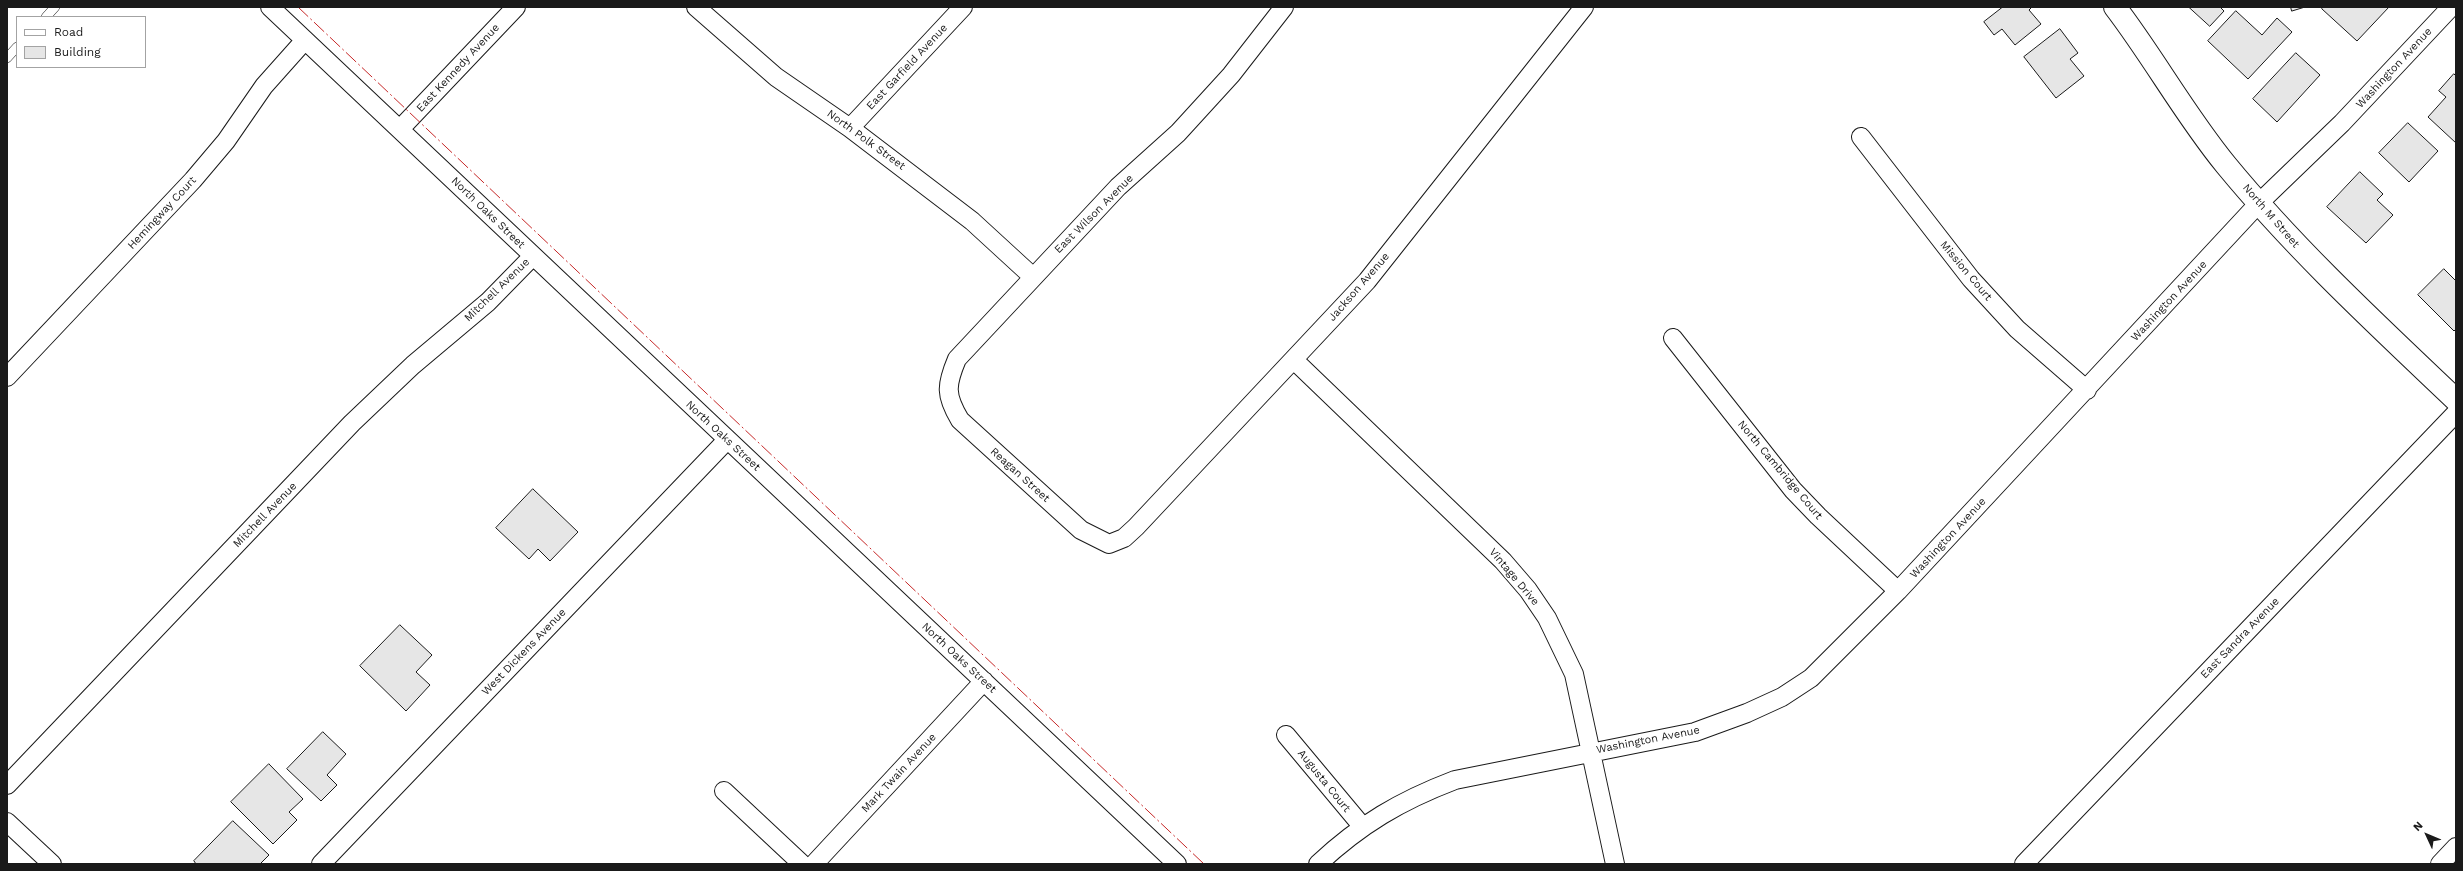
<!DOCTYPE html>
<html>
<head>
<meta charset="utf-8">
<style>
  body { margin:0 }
  #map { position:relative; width:2463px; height:871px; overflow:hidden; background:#fff; font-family:"Work Sans",sans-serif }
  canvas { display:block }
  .frame { position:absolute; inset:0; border:8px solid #1a1a1a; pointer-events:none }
  .legend { position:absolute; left:16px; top:16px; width:130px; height:52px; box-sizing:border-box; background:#fff; border:1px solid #a3a3a3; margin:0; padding:5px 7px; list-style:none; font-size:12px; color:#1a1a1a }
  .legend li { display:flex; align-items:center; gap:8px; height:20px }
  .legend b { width:20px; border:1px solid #a3a3a3 }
  .north { position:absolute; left:2407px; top:815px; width:40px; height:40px; -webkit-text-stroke:3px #fff; paint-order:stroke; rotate:314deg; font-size:11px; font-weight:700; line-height:16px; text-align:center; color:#1a1a1a }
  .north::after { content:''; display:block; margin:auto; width:14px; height:18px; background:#1a1a1a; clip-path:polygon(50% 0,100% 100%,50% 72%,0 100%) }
</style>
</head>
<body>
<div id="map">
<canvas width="2463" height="871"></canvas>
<div class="frame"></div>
<ul class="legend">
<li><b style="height:5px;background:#fff"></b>Road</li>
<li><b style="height:11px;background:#e6e6e6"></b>Building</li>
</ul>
<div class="north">N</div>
</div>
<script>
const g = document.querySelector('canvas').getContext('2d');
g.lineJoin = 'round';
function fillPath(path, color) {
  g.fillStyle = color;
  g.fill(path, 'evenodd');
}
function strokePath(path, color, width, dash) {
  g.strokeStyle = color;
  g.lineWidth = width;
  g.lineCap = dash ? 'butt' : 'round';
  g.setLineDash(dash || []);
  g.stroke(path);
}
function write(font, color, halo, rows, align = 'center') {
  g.font = font + ' "Work Sans",sans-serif';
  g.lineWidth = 3;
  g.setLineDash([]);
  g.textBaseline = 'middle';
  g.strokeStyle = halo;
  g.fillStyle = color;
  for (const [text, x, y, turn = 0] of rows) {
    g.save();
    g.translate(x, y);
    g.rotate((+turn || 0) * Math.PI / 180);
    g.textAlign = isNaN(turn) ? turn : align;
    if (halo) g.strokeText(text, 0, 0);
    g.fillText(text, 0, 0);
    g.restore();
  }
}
const building = new Path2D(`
  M 2003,7 L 2032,7 L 2029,10 L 2041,24 L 2015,45 L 2002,29 L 1994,35 L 1984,22 Z
  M 2189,7 L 2220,7 L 2224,11 L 2210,26 Z
  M 2291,7 L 2305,7 L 2292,11 Z
  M 2323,7 L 2389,7 L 2357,41 L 2322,9 Z
  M 2236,11 L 2262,35 L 2277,18 L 2292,32 L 2248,79 L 2208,41 Z
  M 2060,29 L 2078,53 L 2070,59 L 2084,76 L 2056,98 L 2024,57 Z
  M 2296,53 L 2320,75 L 2277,122 L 2253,99 Z
  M 2454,74 L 2456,76 L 2456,143 L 2428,117 L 2446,97 L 2439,91 Z
  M 2408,123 L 2438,151 L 2409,182 L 2379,153 Z
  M 2360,172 L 2383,194 L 2377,200 L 2393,215 L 2366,243 L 2327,207 Z
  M 2444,269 L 2456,281 L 2456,329 L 2454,331 L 2418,295 Z
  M 533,489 L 578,532 L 550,561 L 538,549 L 529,559 L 496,528 Z
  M 400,625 L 432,655 L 416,672 L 430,685 L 406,711 L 360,666 Z
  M 323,732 L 346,754 L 327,775 L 337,785 L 321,801 L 287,769 Z
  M 269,764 L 303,799 L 289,812 L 297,820 L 273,844 L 231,802 Z
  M 233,821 L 269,855 L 260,864 L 196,864 L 194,861 Z`);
fillPath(building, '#e6e6e6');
strokePath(building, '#1a1a1a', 1);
const lane = new Path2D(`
  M 46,17 L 55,7
  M 7,58 L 17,47`);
const street = new Path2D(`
  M 270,7 L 1177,864
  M 696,7 L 776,77 L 850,128 L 972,221 L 1033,277
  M 1284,7 L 1231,75 L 1178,133 L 1118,187 L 957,359 C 946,385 945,395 960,420 L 1081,530 L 1109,544 L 1124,538 L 1136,527 L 1367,281 L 1584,7
  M 850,128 L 963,7
  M 400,129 L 516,7
  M 1861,137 L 1971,279 L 2017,329 L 2087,390
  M 1673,338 L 1793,490 L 1818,516 L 1898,591
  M 1294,360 L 1503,561 L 1528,590 L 1547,618 L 1574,674 L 1615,864
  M 7,377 L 193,180 L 226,141 L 264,86 L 305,40
  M 1286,735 L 1362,826
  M 7,785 L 352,423 L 413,365 L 488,302 L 533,256
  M 724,791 L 802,864
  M 7,822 L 52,864
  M 321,864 L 727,440
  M 814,864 L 984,681
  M 1318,864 C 1361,824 1400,801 1455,780 L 1695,732 L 1747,713 L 1782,697 L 1811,678 L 1898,591 L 2259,203 L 2342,123 L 2451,7
  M 2024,864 L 2456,413
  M 2440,864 L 2456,847`);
const secondary = new Path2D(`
  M 2115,7 C 2154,58 2185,115 2226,165 C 2296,250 2376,324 2456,400`);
strokePath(lane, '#1a1a1a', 10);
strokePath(street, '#1a1a1a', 20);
strokePath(secondary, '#1a1a1a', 24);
strokePath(lane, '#fff', 9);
strokePath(street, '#fff', 18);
strokePath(secondary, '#fff', 22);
strokePath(new Path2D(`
  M 298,7 L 1204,864`), '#c62828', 1, [14, 3, 2, 3]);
write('11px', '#1a1a1a', '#fff', [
  ["East Garfield Avenue",907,67,-47],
  ["East Kennedy Avenue",458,68,-47],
  ["Washington Avenue",2394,68,-47],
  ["North Polk Street",866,140,36],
  ["Hemingway Court",162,213,-47],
  ["North Oaks Street",488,213,44],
  ["East Wilson Avenue",1094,214,-45],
  ["North M Street",2271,216,49],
  ["Mission Court",1966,271,50],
  ["Jackson Avenue",1359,287,-49],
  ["Mitchell Avenue",497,290,-44],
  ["Washington Avenue",2169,301,-47],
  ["North Oaks Street",723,436,43],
  ["North Cambridge Court",1780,470,50],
  ["Reagan Street",1020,475,42],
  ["Mitchell Avenue",265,515,-46],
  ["Washington Avenue",1948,538,-47],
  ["Vintage Drive",1514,577,50],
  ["East Sandra Avenue",2240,638,-46],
  ["West Dickens Avenue",524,652,-46],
  ["North Oaks Street",959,658,43],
  ["Washington Avenue",1648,740,-11],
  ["Mark Twain Avenue",899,773,-47],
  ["Augusta Court",1324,781,51]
]);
</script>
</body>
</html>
